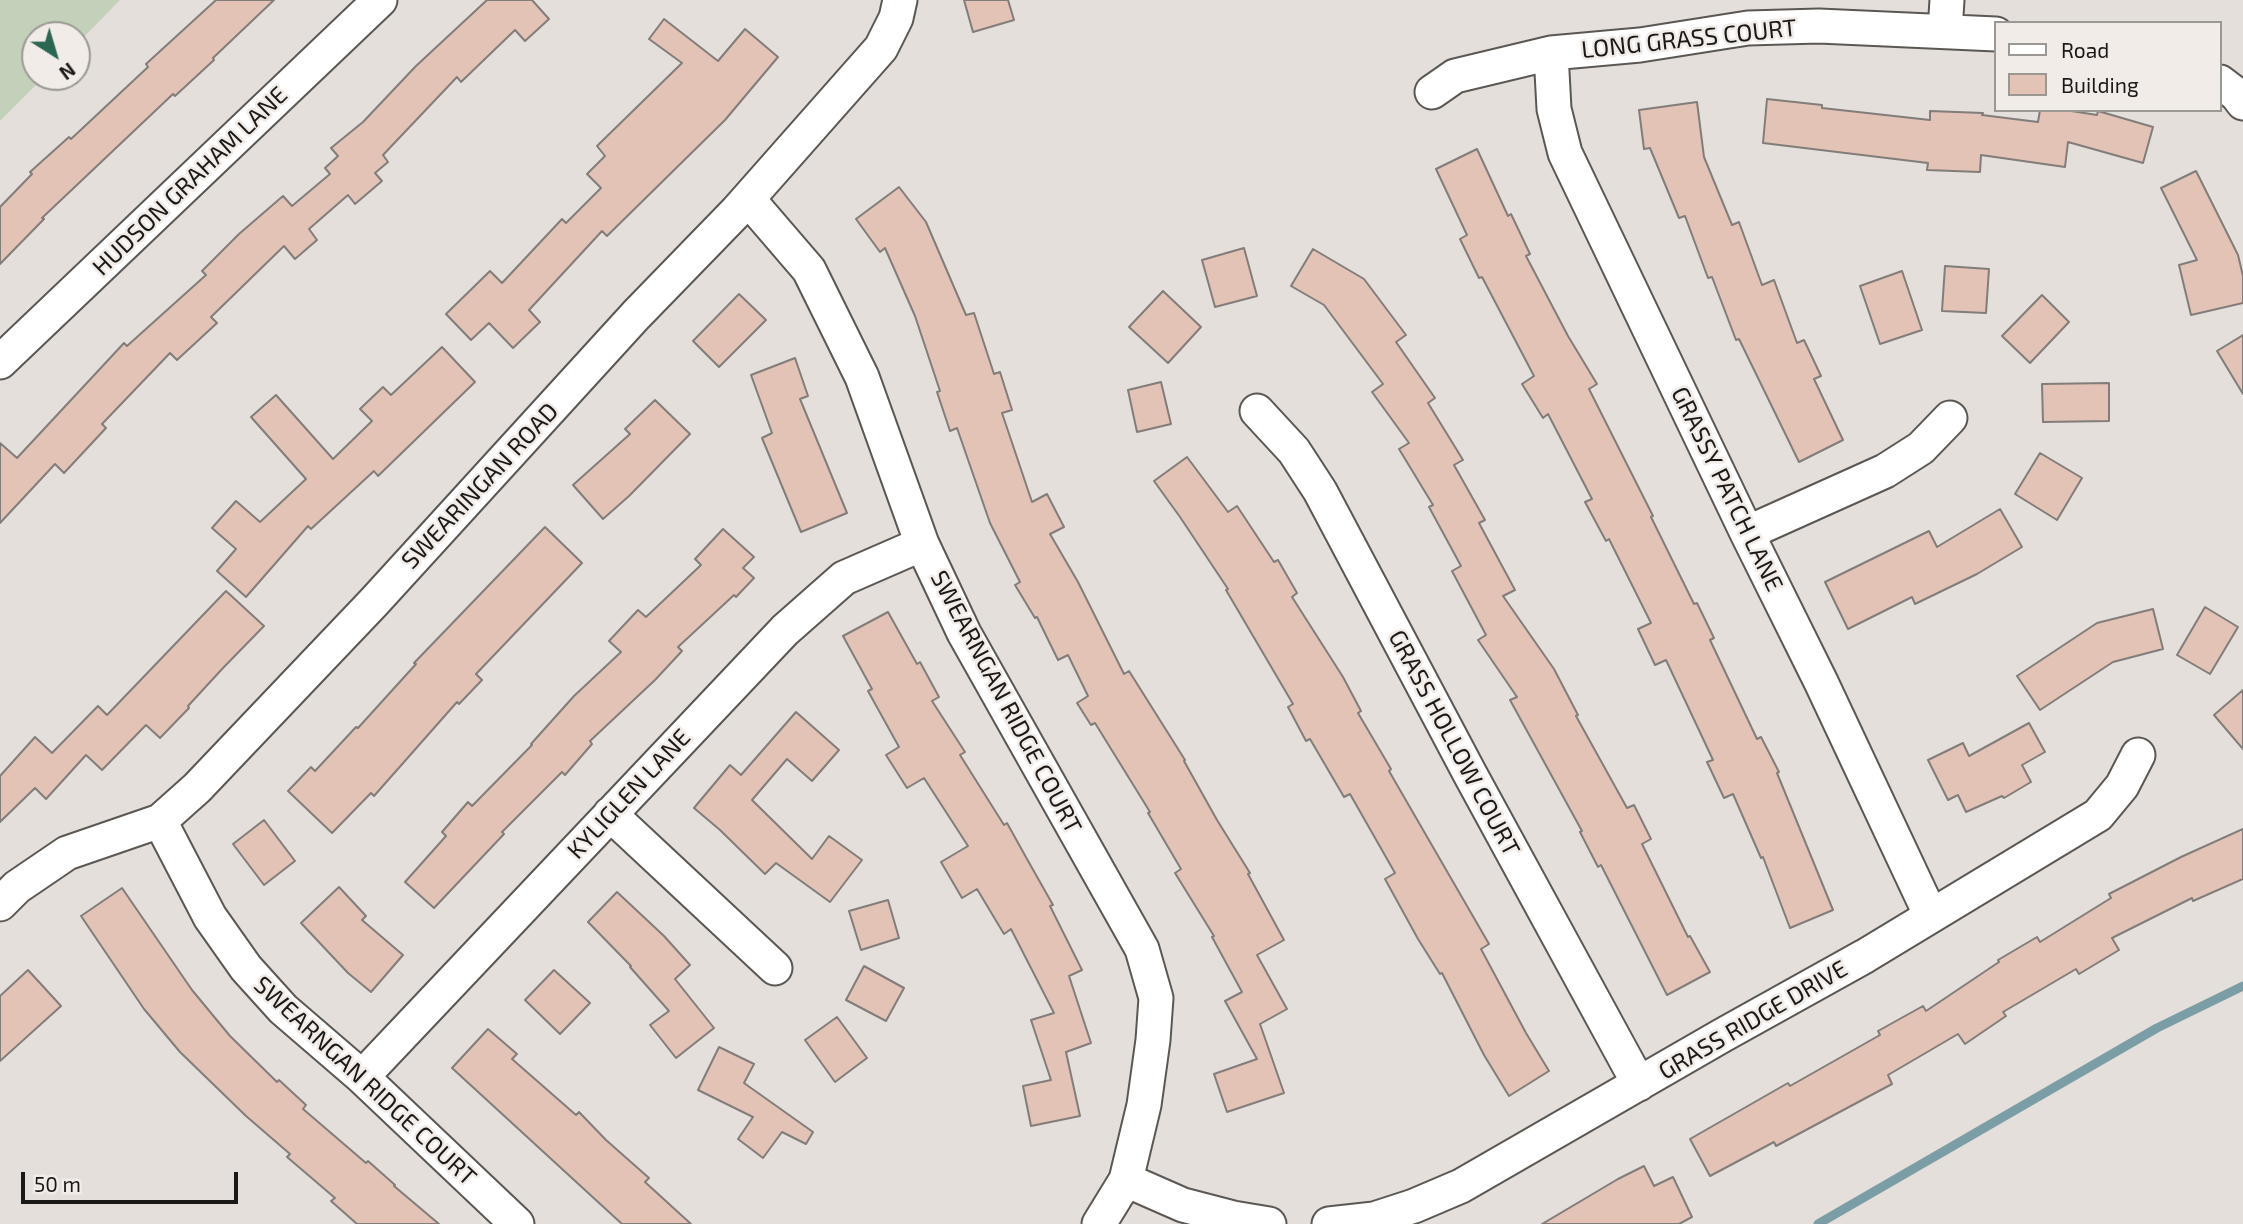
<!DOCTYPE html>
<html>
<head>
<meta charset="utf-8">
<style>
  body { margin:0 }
  #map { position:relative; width:2243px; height:1224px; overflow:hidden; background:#e4dfda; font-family:"Exo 2",sans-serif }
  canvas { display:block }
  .legend { position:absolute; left:1994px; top:21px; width:228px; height:91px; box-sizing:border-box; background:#f1ece7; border:2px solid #9b9894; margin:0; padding:9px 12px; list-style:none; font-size:21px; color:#1b1918 }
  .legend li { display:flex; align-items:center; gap:14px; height:35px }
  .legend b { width:35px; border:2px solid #9b9894 }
  .north { position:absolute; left:21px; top:21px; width:70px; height:70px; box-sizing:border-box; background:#f1ece7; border:2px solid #9b9894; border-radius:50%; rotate:143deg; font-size:19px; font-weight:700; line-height:28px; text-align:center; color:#1b1918 }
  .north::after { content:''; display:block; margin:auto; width:24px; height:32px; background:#2a6752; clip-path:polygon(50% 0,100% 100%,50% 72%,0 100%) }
  .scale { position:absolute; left:21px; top:1172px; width:217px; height:32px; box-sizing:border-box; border:4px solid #1b1918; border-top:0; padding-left:9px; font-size:21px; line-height:24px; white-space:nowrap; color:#1b1918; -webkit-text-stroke:5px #f1ece7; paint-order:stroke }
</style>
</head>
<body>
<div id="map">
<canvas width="2243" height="1224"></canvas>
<ul class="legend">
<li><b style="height:9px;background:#fff"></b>Road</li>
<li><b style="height:19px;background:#e2c3b5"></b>Building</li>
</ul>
<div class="north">N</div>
<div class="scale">50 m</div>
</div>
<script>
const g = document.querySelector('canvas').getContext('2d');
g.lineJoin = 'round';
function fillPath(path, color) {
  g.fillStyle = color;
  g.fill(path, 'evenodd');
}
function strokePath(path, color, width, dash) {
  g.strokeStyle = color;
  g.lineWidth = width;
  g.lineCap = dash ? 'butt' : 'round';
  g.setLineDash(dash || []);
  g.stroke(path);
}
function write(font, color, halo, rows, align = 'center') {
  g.font = font + ' "Exo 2",sans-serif';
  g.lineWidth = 5;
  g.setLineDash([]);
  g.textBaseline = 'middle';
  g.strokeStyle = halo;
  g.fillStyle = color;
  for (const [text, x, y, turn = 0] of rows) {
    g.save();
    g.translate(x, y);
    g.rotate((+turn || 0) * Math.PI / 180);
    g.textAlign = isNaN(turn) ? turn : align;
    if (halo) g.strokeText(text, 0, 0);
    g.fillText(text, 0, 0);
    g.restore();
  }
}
fillPath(new Path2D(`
  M 0,0 L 120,0 L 77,44 L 77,35 L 35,35 L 35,77 L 44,77 L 0,121 Z`), '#c3d1bb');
strokePath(new Path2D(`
  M 1818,1224 L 2157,1028 L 2243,986`), '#7b9ea6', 9);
const building = new Path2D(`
  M 216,0 L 274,0 L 213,58 L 214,60 L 175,96 L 173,94 L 42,218 L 44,219 L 0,264 L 0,207 L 32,174 L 30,172 L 69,137 L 71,139 L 148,67 L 146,64 Z
  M 487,0 L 532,0 L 549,19 L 525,41 L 515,30 L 461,82 L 457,77 L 383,155 L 388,162 L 375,173 L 382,181 L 355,204 L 348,195 L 309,229 L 317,240 L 295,259 L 284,246 L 211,317 L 217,323 L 177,360 L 170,353 L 102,424 L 106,428 L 64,473 L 55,464 L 0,523 L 0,443 L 17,458 L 124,343 L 127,346 L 206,275 L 202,271 L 239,234 L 283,196 L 292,206 L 330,174 L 325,168 L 338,156 L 331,148 L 363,122 L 416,66 Z
  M 964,0 L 1008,0 L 1014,20 L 973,32 Z
  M 664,19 L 718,61 L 745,29 L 778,57 L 725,120 L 607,236 L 602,231 L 529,310 L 540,322 L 513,348 L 489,323 L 471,340 L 446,314 L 490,271 L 502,283 L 562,219 L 566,223 L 601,188 L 587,174 L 605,156 L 597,146 L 682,63 L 649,39 Z
  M 1767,99 L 1822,105 L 1822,108 L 1930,120 L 1930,111 L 1983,113 L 1982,115 L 2038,122 L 2040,110 L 2065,110 L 2097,115 L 2098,111 L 2153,127 L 2143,163 L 2068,142 L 2065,167 L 1981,155 L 1980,172 L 1927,170 L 1928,163 L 1763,143 Z
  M 1697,102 L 1704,157 L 1732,225 L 1739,222 L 1762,285 L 1774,280 L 1797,343 L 1804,340 L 1821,376 L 1814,379 L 1843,440 L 1799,462 L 1739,339 L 1736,340 L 1712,277 L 1708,278 L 1685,216 L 1679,218 L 1650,148 L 1644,149 L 1639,110 Z
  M 1477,149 L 1508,216 L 1511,214 L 1530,254 L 1526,256 L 1568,336 L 1597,384 L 1589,389 L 1653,516 L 1651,517 L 1694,604 L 1697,603 L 1714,638 L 1710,640 L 1757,739 L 1761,737 L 1779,772 L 1777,773 L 1833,910 L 1790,928 L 1763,857 L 1761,858 L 1733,794 L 1724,798 L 1707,762 L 1713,760 L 1666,660 L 1655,665 L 1638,629 L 1651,623 L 1609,539 L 1606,541 L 1585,502 L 1592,499 L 1548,414 L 1543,418 L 1522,384 L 1534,376 L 1482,277 L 1479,278 L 1460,239 L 1467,235 L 1436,169 Z
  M 2196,171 L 2238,255 L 2243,276 L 2243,303 L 2191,315 L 2179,265 L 2197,260 L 2161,188 Z
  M 899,187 L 926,222 L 966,315 L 974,313 L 994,374 L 1000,372 L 1012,410 L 1002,413 L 1032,502 L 1047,494 L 1064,527 L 1050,534 L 1078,582 L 1124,674 L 1129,671 L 1185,760 L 1184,761 L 1217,820 L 1250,873 L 1248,874 L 1284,940 L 1257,955 L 1287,1009 L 1260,1024 L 1284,1093 L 1227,1112 L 1214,1074 L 1257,1059 L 1225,1001 L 1242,992 L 1212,937 L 1214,936 L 1175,873 L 1181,869 L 1148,813 L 1150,812 L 1095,723 L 1091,725 L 1077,703 L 1088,696 L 1068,655 L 1058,660 L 1037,617 L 1035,618 L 1015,585 L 1020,582 L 990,523 L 957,428 L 950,431 L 937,392 L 940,391 L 915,316 L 885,248 L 880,252 L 856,219 Z
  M 1244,248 L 1257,296 L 1215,307 L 1202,260 Z
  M 1313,249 L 1364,279 L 1406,335 L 1396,342 L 1435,398 L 1428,403 L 1463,460 L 1454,465 L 1485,520 L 1479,523 L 1515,590 L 1503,596 L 1554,669 L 1578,715 L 1576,716 L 1627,808 L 1634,805 L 1651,839 L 1642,844 L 1688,937 L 1690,936 L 1710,972 L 1667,995 L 1601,865 L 1598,867 L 1580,832 L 1582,831 L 1510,700 L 1517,697 L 1478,640 L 1486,635 L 1452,571 L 1461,566 L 1429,507 L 1433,505 L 1399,449 L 1409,443 L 1372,392 L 1383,384 L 1324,305 L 1291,286 Z
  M 1945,266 L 1989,269 L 1986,313 L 1942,311 Z
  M 1902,271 L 1922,330 L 1880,344 L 1860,286 Z
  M 1163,291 L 1201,327 L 1168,363 L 1129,327 Z
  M 739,294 L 766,320 L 719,367 L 693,341 Z
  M 2042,295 L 2069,322 L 2030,363 L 2002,336 Z
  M 2243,335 L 2243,394 L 2217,351 Z
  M 442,347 L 475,382 L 378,476 L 374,471 L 311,529 L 308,526 L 246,597 L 217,571 L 236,549 L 212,528 L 236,501 L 260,522 L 306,479 L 251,417 L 276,395 L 333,459 L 372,421 L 360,409 L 383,387 L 391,395 Z
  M 795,358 L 808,396 L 800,399 L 847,513 L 801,532 L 762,438 L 772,433 L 751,375 Z
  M 1161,382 L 1171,424 L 1137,432 L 1128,390 Z
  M 2109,383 L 2109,421 L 2043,422 L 2042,384 Z
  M 655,400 L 690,434 L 629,496 L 603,519 L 573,485 L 630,434 L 625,429 Z
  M 2040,453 L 2082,478 L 2057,520 L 2015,494 Z
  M 1187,457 L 1228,512 L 1237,506 L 1274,562 L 1278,560 L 1297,593 L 1292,597 L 1343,677 L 1361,711 L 1358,713 L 1391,769 L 1389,771 L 1489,944 L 1481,949 L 1526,1033 L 1549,1071 L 1509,1096 L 1484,1055 L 1442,973 L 1440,974 L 1418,939 L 1385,879 L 1395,873 L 1350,794 L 1344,797 L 1310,739 L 1306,741 L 1288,707 L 1293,704 L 1226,590 L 1228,589 L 1180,517 L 1154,481 Z
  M 2000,509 L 2022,547 L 1977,574 L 1915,604 L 1912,597 L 1848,629 L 1825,582 L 1929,531 L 1937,547 Z
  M 545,527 L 582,563 L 476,674 L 482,680 L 459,704 L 457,702 L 374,796 L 371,793 L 332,833 L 288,791 L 311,767 L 315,771 L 356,727 L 358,728 L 416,664 L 414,663 Z
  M 723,529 L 754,557 L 743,568 L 754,578 L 736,597 L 734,595 L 678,647 L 682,651 L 655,680 L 590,741 L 592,744 L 565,775 L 562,772 L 502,832 L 504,834 L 434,908 L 405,882 L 446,836 L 442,832 L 468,802 L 472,806 L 532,745 L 531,744 L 574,696 L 621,652 L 609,641 L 638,610 L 646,617 L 701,565 L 695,559 Z
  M 226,591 L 264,626 L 223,668 L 188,706 L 189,708 L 160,738 L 146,725 L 102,770 L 86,755 L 46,799 L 35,788 L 0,822 L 0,776 L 35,737 L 52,753 L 98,706 L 107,715 Z
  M 2205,607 L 2238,627 L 2210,674 L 2177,655 Z
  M 2153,609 L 2163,649 L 2113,662 L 2040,710 L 2017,676 L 2097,623 Z
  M 888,612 L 917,664 L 920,662 L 939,697 L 932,701 L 965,752 L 960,755 L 1004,825 L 1007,823 L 1027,859 L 1053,905 L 1050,906 L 1082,970 L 1069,976 L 1091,1043 L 1066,1052 L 1080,1116 L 1031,1126 L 1023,1086 L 1051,1080 L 1031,1020 L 1054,1013 L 1011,929 L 1004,934 L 977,889 L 962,898 L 941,862 L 968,846 L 924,778 L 907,788 L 886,755 L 899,747 L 868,691 L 872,689 L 843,636 Z
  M 2243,690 L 2243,749 L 2214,715 Z
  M 796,712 L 839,750 L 812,781 L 787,759 L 752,800 L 812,859 L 829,836 L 862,860 L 830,902 L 776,863 L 765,874 L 720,830 L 694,808 L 730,765 L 741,775 Z
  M 2029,723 L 2045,752 L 2022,765 L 2031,782 L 2004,798 L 2002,796 L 1966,812 L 1958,795 L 1948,800 L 1928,760 L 1963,743 L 1969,756 Z
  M 264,820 L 295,861 L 264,885 L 233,844 Z
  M 2243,829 L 2243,879 L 2193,901 L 2192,898 L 2112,938 L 2119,950 L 2079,974 L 2076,969 L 2003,1012 L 2006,1016 L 1965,1044 L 1958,1034 L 1888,1075 L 1892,1084 L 1776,1146 L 1774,1142 L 1710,1176 L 1690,1139 L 1788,1083 L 1790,1086 L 1880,1035 L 1878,1031 L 1923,1006 L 1926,1011 L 1999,962 L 1998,960 L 2037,937 L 2040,942 L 2111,898 L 2109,894 L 2181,857 Z
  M 339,887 L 366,916 L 362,920 L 403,955 L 371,992 L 348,973 L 301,923 Z
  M 122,888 L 192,990 L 230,1036 L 277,1082 L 279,1080 L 306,1105 L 303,1109 L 366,1163 L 368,1161 L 395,1185 L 394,1186 L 439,1224 L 357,1224 L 331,1201 L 335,1198 L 287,1157 L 290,1154 L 246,1116 L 180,1052 L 144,1009 L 81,916 Z
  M 617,892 L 664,936 L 690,965 L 675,979 L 714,1028 L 676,1058 L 650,1025 L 669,1011 L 630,967 L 631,966 L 588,922 Z
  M 888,900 L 899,938 L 861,950 L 849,911 Z
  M 864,966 L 904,988 L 886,1021 L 846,1000 Z
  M 28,970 L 61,1006 L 0,1061 L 0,996 Z
  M 554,970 L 590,1003 L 560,1034 L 525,1000 Z
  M 837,1017 L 867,1058 L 835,1082 L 805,1040 Z
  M 488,1029 L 517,1054 L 512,1059 L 576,1115 L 579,1112 L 606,1140 L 649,1178 L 645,1182 L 691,1224 L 622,1224 L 452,1068 Z
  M 719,1047 L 754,1064 L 744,1083 L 813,1132 L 806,1144 L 782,1132 L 763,1158 L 738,1139 L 753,1117 L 698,1090 Z
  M 1644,1166 L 1654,1186 L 1673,1177 L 1692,1217 L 1679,1224 L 1542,1224 L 1618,1179 Z`);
fillPath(building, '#e2c3b5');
strokePath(building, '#827d7a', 2);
const street = new Path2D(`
  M 1945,31 L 1947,0
  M 1551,53 L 1554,109 L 1565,153 L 1747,533 L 1821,682 L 1931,916
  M 2220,82 L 2237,95 L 2243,103
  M 1432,92 L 1455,76 L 1551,53 L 1640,45 L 1748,28 L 1819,26 L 1996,34
  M 748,199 L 809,270 L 862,377 L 922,544 L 964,633 L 1142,949 L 1156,998 L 1153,1040 L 1144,1105 L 1126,1180 L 1099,1224
  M 0,362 L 380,0
  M 1257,411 L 1294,451 L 1320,491 L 1470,774 L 1639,1084
  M 1747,533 L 1885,471 L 1921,448 L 1950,418
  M 610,814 L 775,968
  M 160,821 L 210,917 L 246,968 L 283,1009 L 362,1077 L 517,1224
  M 0,904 L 17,887 L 67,853 L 160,821 L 197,788 L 374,602 L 636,315 L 737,211 L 881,48 L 896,18 L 900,0
  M 362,1077 L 785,630 L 844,578 L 922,544
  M 1126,1180 L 1183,1205 L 1233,1218 L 1269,1224
  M 1329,1224 L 1374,1219 L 1414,1206 L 1461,1186 L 1723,1035 L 1865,956 L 2098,815 L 2122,786 L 2138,755`);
strokePath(street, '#5b5753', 37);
strokePath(street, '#fff', 33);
write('24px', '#1b1918', '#f1ece7', [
  ["LONG GRASS COURT",1689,39,-6],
  ["HUDSON GRAHAM LANE",190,181,-44],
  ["SWEARINGAN ROAD",480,486,-47],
  ["GRASSY PATCH LANE",1727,489,64],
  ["SWEARNGAN RIDGE COURT",1006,702,62],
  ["GRASS HOLLOW COURT",1454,743,62],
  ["KYLIGLEN LANE",629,794,-47],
  ["GRASS RIDGE DRIVE",1753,1020,-30],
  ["SWEARNGAN RIDGE COURT",365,1081,43]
]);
</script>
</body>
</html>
